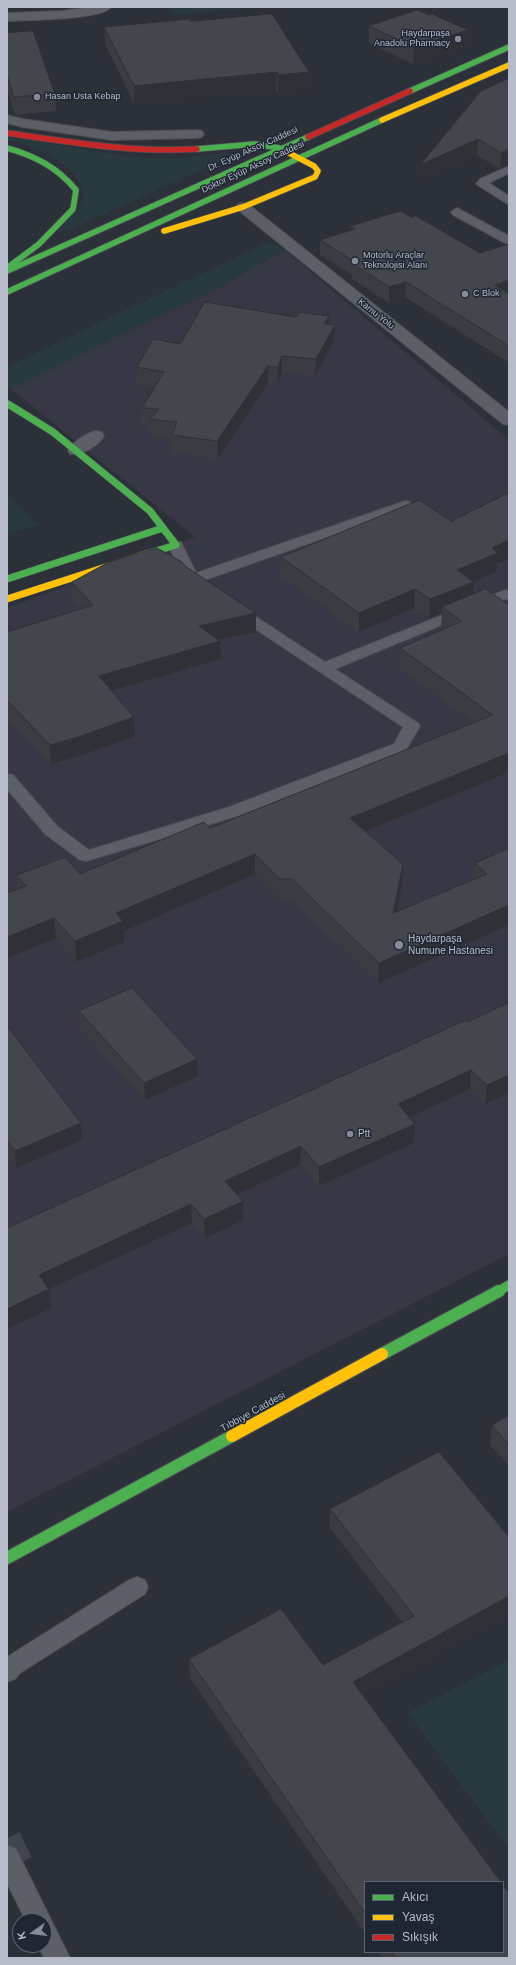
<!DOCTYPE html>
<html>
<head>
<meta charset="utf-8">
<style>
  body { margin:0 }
  #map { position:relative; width:516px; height:1965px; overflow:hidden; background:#2c3039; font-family:Arial,sans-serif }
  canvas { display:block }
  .frame { position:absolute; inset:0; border:8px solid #b6bcc9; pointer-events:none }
  .legend { position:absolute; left:364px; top:1881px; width:140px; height:72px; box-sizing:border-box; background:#1f2634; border:1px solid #5b6270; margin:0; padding:5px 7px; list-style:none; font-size:12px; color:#b6bcc9 }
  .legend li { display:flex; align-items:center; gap:8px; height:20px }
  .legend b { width:20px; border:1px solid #5b6270 }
  .north { position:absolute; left:12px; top:1913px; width:40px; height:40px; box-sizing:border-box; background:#1f2634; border:1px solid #5b6270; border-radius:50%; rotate:256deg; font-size:11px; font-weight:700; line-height:16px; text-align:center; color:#b6bcc9 }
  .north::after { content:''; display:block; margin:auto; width:14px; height:18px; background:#868b97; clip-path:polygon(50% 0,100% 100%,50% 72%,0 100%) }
</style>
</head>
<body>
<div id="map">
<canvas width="516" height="1965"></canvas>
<div class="frame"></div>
<ul class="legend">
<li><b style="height:5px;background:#4caf50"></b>Akıcı</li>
<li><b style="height:5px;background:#ffc107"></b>Yavaş</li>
<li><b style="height:5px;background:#c62828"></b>Sıkışık</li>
</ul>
<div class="north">K</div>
</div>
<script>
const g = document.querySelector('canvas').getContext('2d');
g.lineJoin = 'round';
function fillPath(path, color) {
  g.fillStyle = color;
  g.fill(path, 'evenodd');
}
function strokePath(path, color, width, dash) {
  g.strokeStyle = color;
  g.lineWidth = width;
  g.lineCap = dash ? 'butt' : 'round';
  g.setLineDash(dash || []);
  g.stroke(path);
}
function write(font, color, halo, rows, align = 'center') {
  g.font = font + ' Arial,sans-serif';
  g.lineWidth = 3;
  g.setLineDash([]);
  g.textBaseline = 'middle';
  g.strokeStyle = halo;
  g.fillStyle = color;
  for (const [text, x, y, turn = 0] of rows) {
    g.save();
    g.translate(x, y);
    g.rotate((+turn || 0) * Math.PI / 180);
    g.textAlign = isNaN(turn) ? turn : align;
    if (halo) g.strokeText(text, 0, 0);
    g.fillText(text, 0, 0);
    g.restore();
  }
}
fillPath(new Path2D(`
  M 285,250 L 509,440 L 509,1254 L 7,1512 L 7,608 L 195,537 L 11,389 L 221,286 Z`), '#383745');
fillPath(new Path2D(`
  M 169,7 L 261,7 L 174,15 Z
  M 7,137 L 131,157 L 174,158 L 231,153 L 237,154 L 66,231 L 59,232 L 59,229 C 67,220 83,208 83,194 C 82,166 30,144 7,140 Z
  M 268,242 L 285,250 L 221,286 L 11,389 L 7,386 L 7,367 Z
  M 7,495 L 38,525 L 7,535 Z
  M 509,1660 L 509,1849 L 408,1713 Z`), '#293a3f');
strokePath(new Path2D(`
  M 7,1838 L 24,1874`), '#41454f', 28, [28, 14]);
const lane = new Path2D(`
  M 509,166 L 509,173 L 489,183 L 509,196 L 509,205 L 476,184 L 480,179 Z
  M 457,208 L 509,236 L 509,245 L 453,215 L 451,212 Z
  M 405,501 L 410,502 L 412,505 L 410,508 L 202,581 L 207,586 L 205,589 C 183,595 175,561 169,545 L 171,542 L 181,542 L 196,573 Z
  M 505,590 L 509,591 L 509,600 L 505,599 L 335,669 L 418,723 L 420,726 L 406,750 L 241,815 L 86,861 L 80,860 L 45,834 L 7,789 L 7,774 L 13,775 L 57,826 L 89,850 L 229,807 L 394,744 L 403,727 L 231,613 L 228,610 L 231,607 L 241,607 L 325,662 Z
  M 137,1577 L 145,1580 L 148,1587 L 145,1594 L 20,1673 L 15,1679 L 7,1682 L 7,1657 L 129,1580 Z
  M 7,1845 L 16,1849 L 70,1958 L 44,1958 L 38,1945 L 44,1945 L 44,1921 L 26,1921 L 7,1883 Z`);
const street = new Path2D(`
  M 90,7 L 111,7 C 103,20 25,20 7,21 L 7,13 L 62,11 Z
  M 7,115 L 23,119 L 112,132 L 197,130 L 202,131 L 204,134 L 202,137 L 197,138 L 112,140 L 22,127 L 7,123 Z
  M 243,203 L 248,204 L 509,412 L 509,425 L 503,424 L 238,210 L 236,207 L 238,204 Z
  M 96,431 L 102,432 L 104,436 C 98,446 82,456 70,454 L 68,450 C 73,442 86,433 96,431 Z`);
const fastFar3 = new Path2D(`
  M 410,91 L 509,47
  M 7,148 C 35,156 57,167 76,190 L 73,209 L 39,244 L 7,268
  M 197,149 L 255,144 L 279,148
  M 7,271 L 308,137
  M 7,292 L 382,120`);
const fastFar2 = new Path2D(`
  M 8,404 L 53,432 L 150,511 L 176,545 L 146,554
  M 7,579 L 163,528`);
const fastFar1 = new Path2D(`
  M 497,1292 L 509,1285`);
const fast = new Path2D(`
  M 382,1354 L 499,1291
  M 7,1558 L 232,1436`);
const slowFar2 = new Path2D(`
  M 382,120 L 509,65
  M 164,231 L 243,207 L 315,177 L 318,171 L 314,166 L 289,153`);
const slowFar1 = new Path2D(`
  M 7,599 L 146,554`);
const slow = new Path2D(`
  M 232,1436 L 382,1354`);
const jam = new Path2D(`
  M 7,133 C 70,142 133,153 197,149
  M 308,137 L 410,91`);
strokePath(lane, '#4a4d53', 2);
strokePath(street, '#4a4d53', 2);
strokePath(fastFar3, '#4a4d53', 7);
strokePath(fastFar2, '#4a4d53', 8);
strokePath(fastFar1, '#4a4d53', 11);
strokePath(fast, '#4a4d53', 14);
strokePath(slowFar2, '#4a4d53', 7);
strokePath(slowFar1, '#4a4d53', 8);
strokePath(slow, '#4a4d53', 14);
strokePath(jam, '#4a4d53', 7);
fillPath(lane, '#5c5f67');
fillPath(street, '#5c5f67');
strokePath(fastFar3, '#4caf50', 5.5);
strokePath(fastFar2, '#4caf50', 7);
strokePath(fastFar1, '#4caf50', 9);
strokePath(fast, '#4caf50', 12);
strokePath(slowFar2, '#ffc107', 5.5);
strokePath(slowFar1, '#ffc107', 7);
strokePath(slow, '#ffc107', 12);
strokePath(jam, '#c62828', 5.5);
fillPath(new Path2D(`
  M 190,21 L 308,89 L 278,92 L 276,90 L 134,103 L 105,44 L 104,27 Z
  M 369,26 L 467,47 L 413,64 L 369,43 Z
  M 7,33 L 55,94 L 56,111 L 15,115 L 7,88 Z
  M 509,78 L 509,165 L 500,169 L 477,155 L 419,181 Z
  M 411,217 L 480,253 L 509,244 L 509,363 L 405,297 L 389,303 L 352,279 L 352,275 L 320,255 L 320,240 L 351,230 L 351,226 Z
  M 329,316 L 328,324 L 334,342 L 315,376 L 282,373 L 277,384 L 268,383 L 218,459 L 172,452 L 172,439 L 151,437 L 150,426 L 142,425 L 142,408 L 155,387 L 137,384 L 137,367 L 180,344 L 296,317 Z
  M 281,557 L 497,564 L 497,571 L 474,582 L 473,595 L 509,605 L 509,772 L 365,831 L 402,885 L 396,912 L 473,880 L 475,863 L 509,848 L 509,925 L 378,983 L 292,899 L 280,900 L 255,874 L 124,931 L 124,942 L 76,962 L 56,938 L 7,958 L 7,893 L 18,889 L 17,875 L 80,874 L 210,828 L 475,723 L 399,668 L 400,648 L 444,629 L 441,627 L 442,613 L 429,618 L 414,608 L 359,632 L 281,576 Z
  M 185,566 L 256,632 L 219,640 L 220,641 L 221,659 L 112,691 L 135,736 L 79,756 L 51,764 L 7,717 L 7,632 L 81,609 L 73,600 L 72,582 Z
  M 508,1003 L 485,1104 L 470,1089 L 409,1118 L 415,1124 L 414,1143 L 319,1186 L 300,1165 L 237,1194 L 243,1220 L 205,1238 L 192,1223 L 49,1289 L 51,1308 L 7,1329 L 7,1228 Z
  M 79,1011 L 197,1059 L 198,1076 L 145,1100 L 80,1028 Z
  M 7,1026 L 81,1123 L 82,1140 L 16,1168 L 7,1155 Z
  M 509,1416 L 509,1466 L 490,1445 L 492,1425 Z
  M 330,1509 L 509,1537 L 509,1614 L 363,1695 L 365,1933 L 190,1678 L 189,1659 L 323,1665 L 402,1622 L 330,1528 Z
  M 378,1952 L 503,1952 L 509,1958 L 382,1958 Z`), '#3a3c42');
fillPath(new Path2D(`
  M 468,30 L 467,47 L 413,64 L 414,47 Z
  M 277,72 L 276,90 L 134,103 L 134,86 Z
  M 309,72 L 308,89 L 278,92 L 278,75 Z
  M 478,139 L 477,155 L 419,181 L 420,165 Z
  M 509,149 L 509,165 L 500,169 L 501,153 Z
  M 509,280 L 509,295 L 495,285 Z
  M 406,282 L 405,297 L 389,303 L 389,287 Z
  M 329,316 L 328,333 L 324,324 Z
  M 335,325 L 334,342 L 315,376 L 316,359 Z
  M 282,356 L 282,373 L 277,384 L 278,367 Z
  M 268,366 L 268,383 L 218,459 L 217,441 Z
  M 509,540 L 509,558 L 497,564 L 497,571 L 471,583 L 474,582 L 472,601 L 442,607 L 442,613 L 429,618 L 430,599 L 457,570 L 492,548 Z
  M 415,589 L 414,608 L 359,632 L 359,613 Z
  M 256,613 L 256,632 L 200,644 L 199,626 Z
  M 220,641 L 221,659 L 100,694 L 99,676 Z
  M 134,717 L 135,736 L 79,756 L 51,764 L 50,745 Z
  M 509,753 L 509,772 L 349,838 L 350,818 Z
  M 255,854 L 255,874 L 124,931 L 124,942 L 76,962 L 75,941 L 116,913 Z
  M 403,864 L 402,885 L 392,934 L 393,913 Z
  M 509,905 L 509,925 L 378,983 L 379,963 Z
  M 54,918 L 56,938 L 7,958 L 7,937 Z
  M 197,1059 L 198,1076 L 145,1100 L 144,1083 Z
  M 471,1070 L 470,1089 L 397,1123 L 398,1104 Z
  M 509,1075 L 509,1093 L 485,1104 L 487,1085 Z
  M 81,1123 L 82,1140 L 16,1168 L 15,1151 Z
  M 415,1124 L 414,1143 L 319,1186 L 319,1167 Z
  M 301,1146 L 300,1165 L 225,1200 L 225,1181 Z
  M 243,1201 L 243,1220 L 205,1238 L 204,1219 Z
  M 191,1204 L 192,1223 L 49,1289 L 51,1308 L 7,1329 L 7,1309 L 39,1275 Z
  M 509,1596 L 509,1614 L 353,1701 L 353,1682 Z`), '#2f3136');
const building = new Path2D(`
  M 418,10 L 429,15 L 432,14 L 468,30 L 414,47 L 369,26 Z
  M 272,14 L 309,72 L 278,75 L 277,72 L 134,86 L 104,27 L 190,19 L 190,21 Z
  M 33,31 L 55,94 L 14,97 L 7,75 L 7,33 Z
  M 509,78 L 509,149 L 501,153 L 478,139 L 420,165 L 480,92 Z
  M 401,211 L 411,217 L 416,216 L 480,253 L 509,244 L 509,280 L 495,285 L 509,294 L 509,346 L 406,282 L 389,287 L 353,264 L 357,263 L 320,240 L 355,229 L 351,226 Z
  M 205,302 L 296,317 L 300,312 L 329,316 L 324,324 L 335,325 L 316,359 L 282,356 L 278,367 L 268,366 L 217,441 L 172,435 L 177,422 L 150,419 L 159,409 L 142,408 L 164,372 L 137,367 L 153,339 L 180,344 Z
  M 509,493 L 509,540 L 492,548 L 498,553 L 457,570 L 474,582 L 430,599 L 415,589 L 359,613 L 281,557 L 419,500 L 451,521 Z
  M 157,548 L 182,562 L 185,566 L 256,613 L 199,626 L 220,641 L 99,676 L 134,717 L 78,737 L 50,745 L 7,700 L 7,632 L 93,605 L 72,582 L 109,562 Z
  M 486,589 L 509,605 L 509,753 L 350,818 L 403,864 L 393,913 L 487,874 L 475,863 L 509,848 L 509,905 L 379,963 L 292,879 L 280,879 L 255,854 L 116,913 L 123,921 L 75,941 L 54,918 L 7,937 L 7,893 L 26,886 L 17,875 L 65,857 L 80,874 L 204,822 L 210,828 L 493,715 L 400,648 L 462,621 L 442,607 Z
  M 132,988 L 197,1059 L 144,1083 L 79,1011 Z
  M 508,1003 L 509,1004 L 509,1075 L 487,1085 L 471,1070 L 398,1104 L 415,1124 L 319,1167 L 301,1146 L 225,1181 L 243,1201 L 204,1219 L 191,1204 L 39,1275 L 49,1289 L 7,1309 L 7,1228 L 466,1020 L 468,1022 Z
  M 7,1026 L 81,1123 L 15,1151 L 7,1140 Z
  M 509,1416 L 509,1445 L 492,1425 Z
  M 439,1452 L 509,1537 L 509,1596 L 353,1682 L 501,1882 L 365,1882 L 365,1913 L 189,1659 L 281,1609 L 323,1665 L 414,1616 L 330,1509 Z
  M 503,1885 L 509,1893 L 509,1958 L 396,1958 L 392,1952 L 503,1952 Z`);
fillPath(building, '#43464d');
strokePath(building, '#2f3136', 1);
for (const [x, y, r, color] of [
  [458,39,4,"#868b97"],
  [37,97,4,"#868b97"],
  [355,261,4,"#868b97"],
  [465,294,4,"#868b97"],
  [399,945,5,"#868b97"],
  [350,1134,4,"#868b97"]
]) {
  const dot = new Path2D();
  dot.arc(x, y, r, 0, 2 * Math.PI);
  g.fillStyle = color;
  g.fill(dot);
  strokePath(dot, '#1f2634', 1.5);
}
write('9px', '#b6bcc9', '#1f2634', [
  ["Haydarpaşa",450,34,"right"],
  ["Anadolu Pharmacy",450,44,"right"],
  ["Hasan Usta Kebap",45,97],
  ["Motorlu Araçlar",363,256],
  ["Teknolojisi Alanı",363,266],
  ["C Blok",473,294]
], 'left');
write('9px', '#b6bcc9', '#1f2634', [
  ["Dr. Eyüp Aksoy Caddesi",253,149,-24],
  ["Doktor Eyüp Aksoy Caddesi",253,167,-25],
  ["Kamu Yolu",376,314,38]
]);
write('10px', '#b6bcc9', '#1f2634', [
  ["Haydarpaşa",408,939],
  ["Numune Hastanesi",408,951],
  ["Ptt",358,1134]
], 'left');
write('10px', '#b6bcc9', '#1f2634', [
  ["Tıbbiye Caddesi",253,1412,-29]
]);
</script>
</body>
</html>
